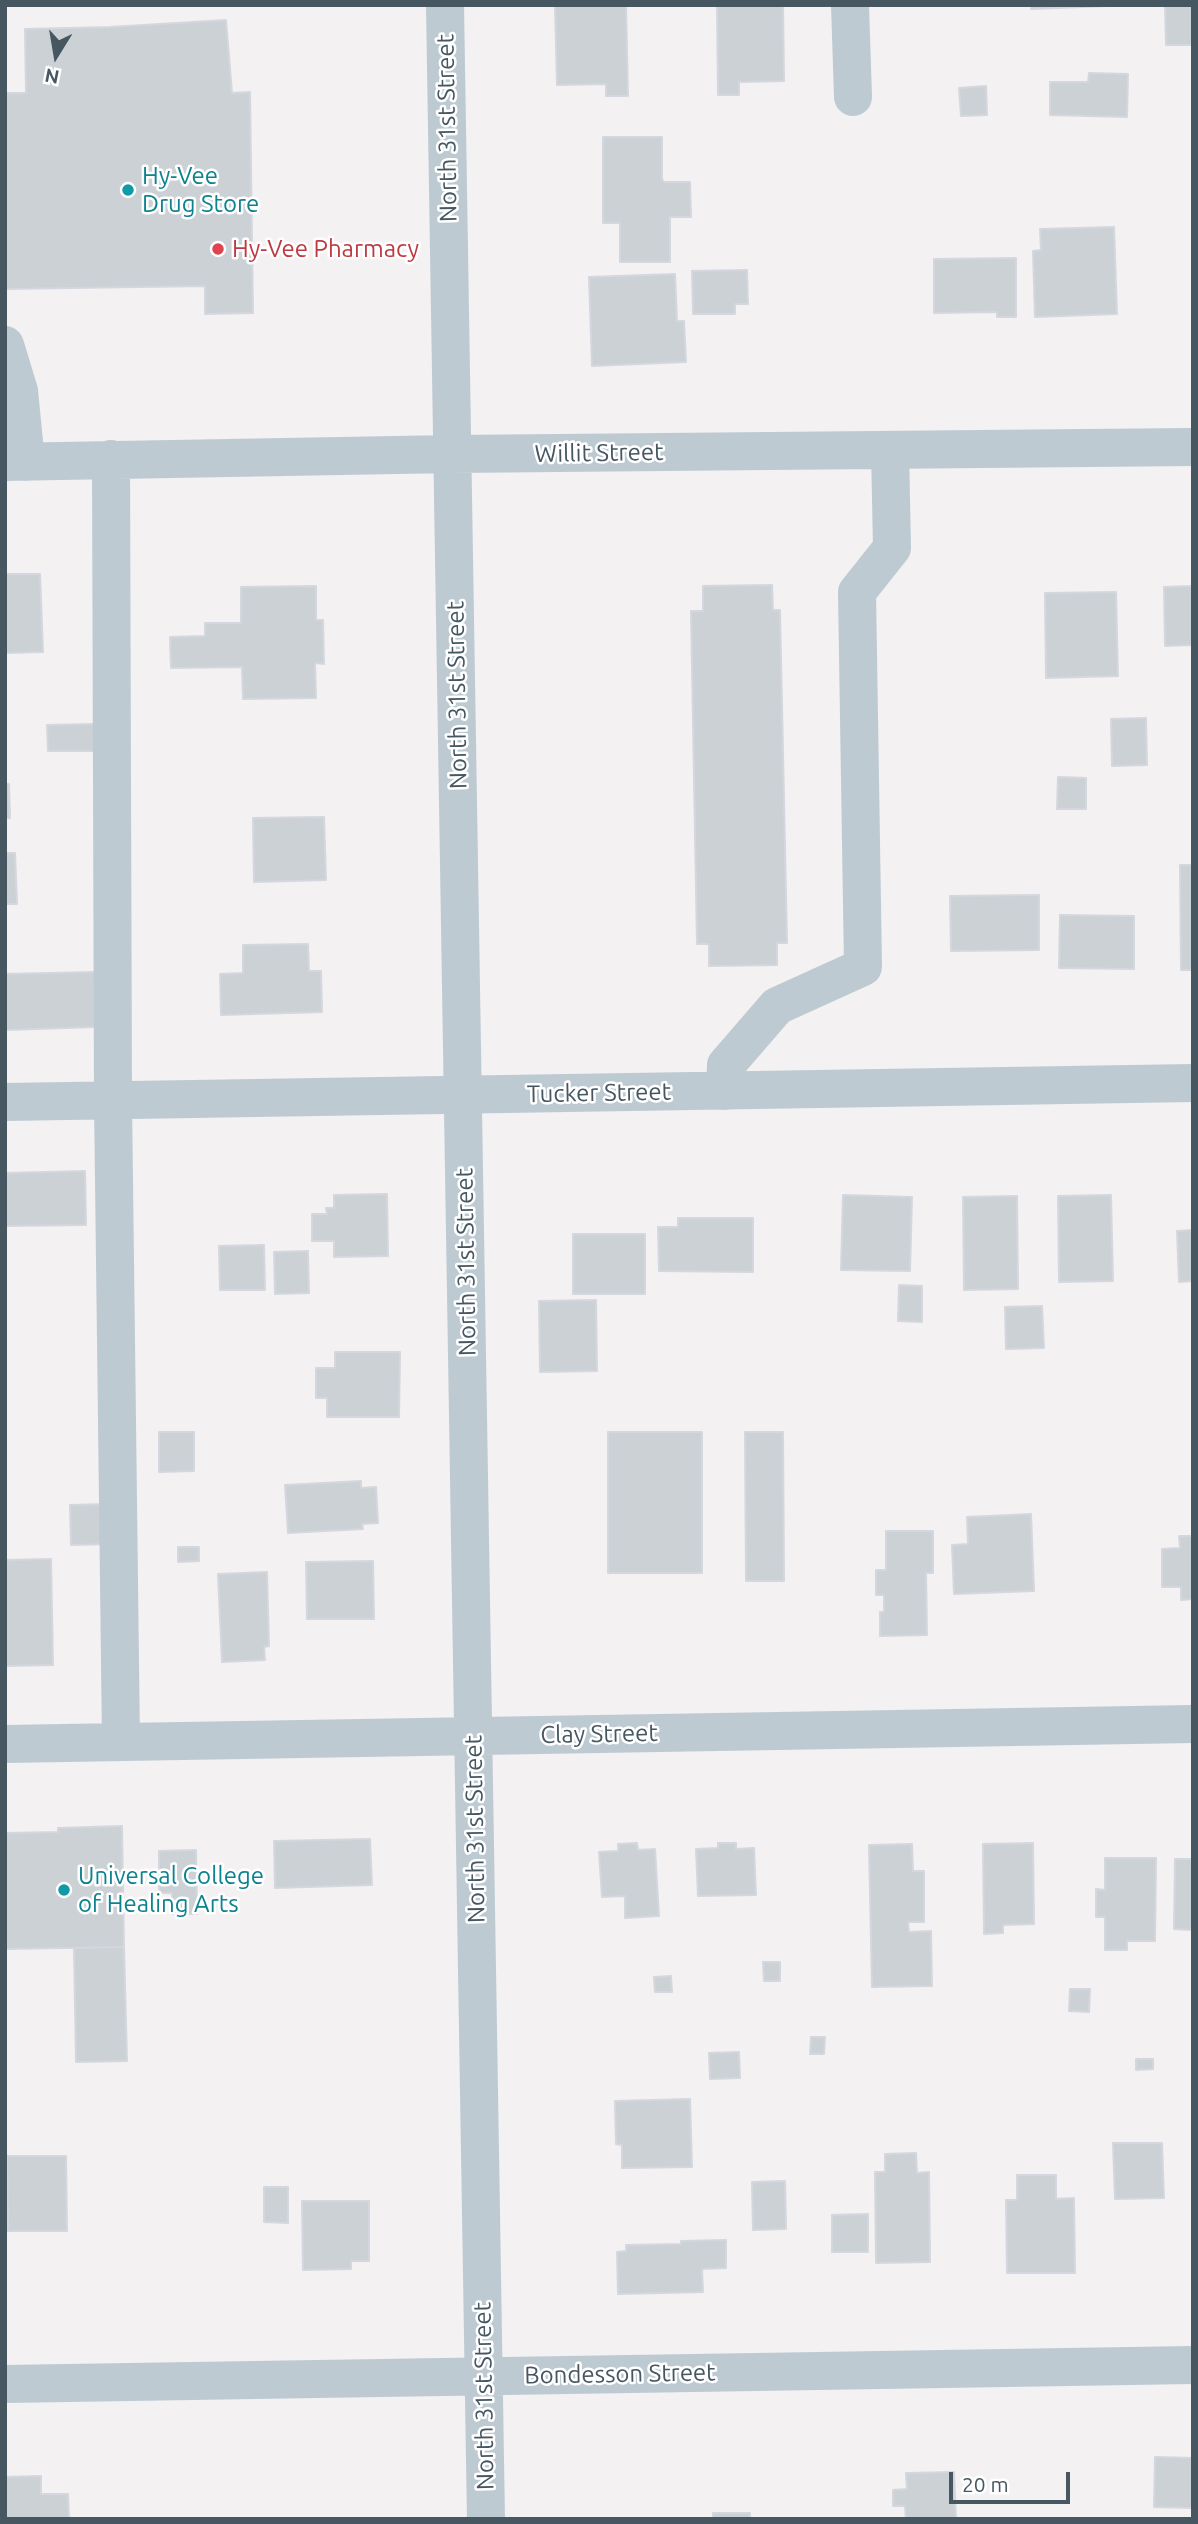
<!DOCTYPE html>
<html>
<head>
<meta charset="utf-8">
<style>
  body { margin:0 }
  #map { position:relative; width:1198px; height:2524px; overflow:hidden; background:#f3f1f1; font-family:Ubuntu,sans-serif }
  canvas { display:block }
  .frame { position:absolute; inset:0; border:7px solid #465761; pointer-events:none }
  .north { position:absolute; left:21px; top:21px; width:70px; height:70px; -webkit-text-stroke:5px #fff; paint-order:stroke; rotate:191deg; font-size:19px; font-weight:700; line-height:28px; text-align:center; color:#465761 }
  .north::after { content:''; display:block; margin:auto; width:24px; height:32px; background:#465761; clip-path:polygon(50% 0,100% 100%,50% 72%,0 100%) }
  .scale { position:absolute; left:949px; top:2472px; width:121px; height:32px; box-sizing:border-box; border:4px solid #465761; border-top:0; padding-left:9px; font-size:21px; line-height:24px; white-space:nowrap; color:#465761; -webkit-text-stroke:5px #fff; paint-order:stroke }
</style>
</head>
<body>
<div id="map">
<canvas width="1198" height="2524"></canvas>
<div class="frame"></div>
<div class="north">N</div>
<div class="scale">20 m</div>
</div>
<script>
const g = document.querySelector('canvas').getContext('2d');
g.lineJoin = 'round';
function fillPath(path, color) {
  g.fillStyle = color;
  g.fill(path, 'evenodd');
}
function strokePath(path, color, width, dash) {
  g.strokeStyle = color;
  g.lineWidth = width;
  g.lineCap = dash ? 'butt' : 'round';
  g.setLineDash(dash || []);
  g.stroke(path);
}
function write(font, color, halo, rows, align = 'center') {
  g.font = font + ' Ubuntu,sans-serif';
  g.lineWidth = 5;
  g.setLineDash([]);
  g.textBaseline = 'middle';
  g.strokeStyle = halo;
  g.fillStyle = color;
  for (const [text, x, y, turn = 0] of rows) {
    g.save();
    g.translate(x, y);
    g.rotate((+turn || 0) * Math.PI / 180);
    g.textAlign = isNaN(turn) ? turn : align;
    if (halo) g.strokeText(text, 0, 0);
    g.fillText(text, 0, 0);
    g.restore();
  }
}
const building = new Path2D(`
  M 555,5 L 626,5 L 628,96 L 606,96 L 606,84 L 557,85 Z
  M 717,5 L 783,5 L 784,81 L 739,82 L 739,95 L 718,95 Z
  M 1031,5 L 1108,5 L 1108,6 L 1031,9 Z
  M 1165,5 L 1193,5 L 1193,45 L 1166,45 Z
  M 226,20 L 232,93 L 250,92 L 253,313 L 205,314 L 205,286 L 5,289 L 5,93 L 26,93 L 25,29 L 110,27 Z
  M 1089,73 L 1128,74 L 1127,117 L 1050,115 L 1050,82 L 1088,82 Z
  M 986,86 L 987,115 L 961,116 L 959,88 Z
  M 603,137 L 662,137 L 662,179 L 664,182 L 690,182 L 691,217 L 670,217 L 670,262 L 620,262 L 620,223 L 603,223 Z
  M 1114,227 L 1117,314 L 1035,317 L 1033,251 L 1041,250 L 1040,229 Z
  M 1016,258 L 1016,317 L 997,317 L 997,312 L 934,313 L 934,259 Z
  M 747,270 L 748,304 L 735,304 L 735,314 L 693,314 L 692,271 Z
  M 675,274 L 677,321 L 684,321 L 686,362 L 592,366 L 589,277 Z
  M 5,574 L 40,574 L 43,652 L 5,653 Z
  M 772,585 L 773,610 L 780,610 L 787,943 L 777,943 L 777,965 L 709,966 L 709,944 L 697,944 L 691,611 L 703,611 L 703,586 Z
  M 316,586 L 316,620 L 323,620 L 324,664 L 315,663 L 316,698 L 243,699 L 242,667 L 171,668 L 170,637 L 205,636 L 205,623 L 241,623 L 241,587 Z
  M 1193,586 L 1193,645 L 1165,646 L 1164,587 Z
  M 1116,592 L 1118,676 L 1046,678 L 1045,593 Z
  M 1146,718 L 1147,765 L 1112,766 L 1111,719 Z
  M 95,724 L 95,751 L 48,751 L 47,725 Z
  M 1058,777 L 1086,778 L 1086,809 L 1057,809 Z
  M 5,784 L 9,784 L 10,818 L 5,818 Z
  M 324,817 L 326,880 L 254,882 L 253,818 Z
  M 5,853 L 15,853 L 17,904 L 5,904 Z
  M 1180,865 L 1193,865 L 1193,970 L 1181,970 Z
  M 1039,895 L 1039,950 L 951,951 L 950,896 Z
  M 1060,915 L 1134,916 L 1134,969 L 1059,968 Z
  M 308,944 L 309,971 L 321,971 L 322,1012 L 221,1015 L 220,974 L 243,973 L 243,945 Z
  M 95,972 L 96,1027 L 5,1030 L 5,974 Z
  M 85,1171 L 86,1225 L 5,1226 L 5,1173 Z
  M 387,1194 L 388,1256 L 334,1257 L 334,1241 L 312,1241 L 312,1214 L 327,1214 L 326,1208 L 334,1208 L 334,1195 Z
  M 843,1195 L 912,1197 L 910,1271 L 841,1270 Z
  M 1111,1195 L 1113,1281 L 1059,1282 L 1058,1196 Z
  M 1017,1196 L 1018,1289 L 964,1290 L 963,1197 Z
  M 678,1218 L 753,1218 L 753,1272 L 659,1271 L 658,1227 L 678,1227 Z
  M 1193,1230 L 1193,1281 L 1179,1282 L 1177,1231 Z
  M 573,1234 L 645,1234 L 645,1294 L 573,1294 Z
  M 264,1245 L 265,1290 L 220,1290 L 219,1246 Z
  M 308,1251 L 309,1293 L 275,1294 L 274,1252 Z
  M 899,1285 L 922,1286 L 922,1322 L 898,1321 Z
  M 596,1300 L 597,1371 L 540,1372 L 539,1301 Z
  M 1042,1306 L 1044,1348 L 1006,1349 L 1005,1307 Z
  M 335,1352 L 400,1352 L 399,1417 L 327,1417 L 327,1398 L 316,1398 L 316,1368 L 335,1368 Z
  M 159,1432 L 194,1432 L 194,1471 L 159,1472 Z
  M 608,1432 L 702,1432 L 702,1573 L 608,1573 Z
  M 745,1432 L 783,1432 L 784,1581 L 746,1581 Z
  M 361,1481 L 361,1488 L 376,1487 L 378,1523 L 362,1524 L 363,1529 L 288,1533 L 285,1485 Z
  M 108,1504 L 109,1544 L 71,1545 L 70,1505 Z
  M 1031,1514 L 1034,1591 L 954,1594 L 952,1545 L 968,1544 L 967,1517 Z
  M 886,1531 L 933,1531 L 933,1573 L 926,1573 L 927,1635 L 880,1636 L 880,1612 L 884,1612 L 884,1595 L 876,1595 L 876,1570 L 886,1570 Z
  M 1179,1536 L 1193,1536 L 1193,1599 L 1181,1600 L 1181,1587 L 1162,1587 L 1162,1549 L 1180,1548 Z
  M 178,1547 L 199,1547 L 199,1561 L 178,1562 Z
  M 51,1559 L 53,1665 L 5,1666 L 5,1560 Z
  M 373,1561 L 374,1619 L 307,1619 L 306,1562 Z
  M 267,1572 L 269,1646 L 264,1647 L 265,1660 L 222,1662 L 218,1574 Z
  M 122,1826 L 124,1947 L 5,1949 L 5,1833 L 58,1832 L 58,1828 Z
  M 370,1839 L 372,1885 L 275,1888 L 274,1841 Z
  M 637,1843 L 638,1850 L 655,1849 L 659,1916 L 625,1918 L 625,1896 L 602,1897 L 599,1852 L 618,1851 L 618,1844 Z
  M 718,1843 L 736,1843 L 736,1849 L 754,1848 L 756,1895 L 698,1896 L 696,1849 L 718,1848 Z
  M 1033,1843 L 1034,1924 L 1003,1925 L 1003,1933 L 984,1934 L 983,1844 Z
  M 912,1844 L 913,1871 L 924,1871 L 924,1922 L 908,1922 L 909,1932 L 931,1931 L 932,1986 L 872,1987 L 869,1845 Z
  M 196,1850 L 197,1914 L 172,1914 L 172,1893 L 159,1893 L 159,1851 Z
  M 1105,1858 L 1156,1858 L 1155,1941 L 1127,1941 L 1127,1950 L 1105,1950 L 1105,1917 L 1096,1917 L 1096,1889 L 1105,1890 Z
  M 1175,1859 L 1193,1859 L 1193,1930 L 1174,1929 Z
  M 124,1947 L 127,2061 L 76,2062 L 74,1948 Z
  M 763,1962 L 780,1962 L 780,1981 L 764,1981 Z
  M 671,1976 L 672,1992 L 655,1992 L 654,1977 Z
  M 1070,1989 L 1090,1989 L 1089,2012 L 1069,2011 Z
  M 811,2037 L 825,2037 L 824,2054 L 810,2054 Z
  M 739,2052 L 740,2078 L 710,2079 L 709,2053 Z
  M 1136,2059 L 1153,2059 L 1153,2069 L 1136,2070 Z
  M 690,2099 L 692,2167 L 622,2168 L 622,2145 L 616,2144 L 615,2101 Z
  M 1113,2143 L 1162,2143 L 1164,2198 L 1115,2199 Z
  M 916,2153 L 917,2173 L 929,2172 L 930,2262 L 876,2263 L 875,2172 L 885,2172 L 885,2154 Z
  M 7,2156 L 66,2156 L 67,2231 L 8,2231 Z
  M 1017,2175 L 1056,2175 L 1056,2199 L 1074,2198 L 1075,2273 L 1007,2273 L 1006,2200 L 1017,2200 Z
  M 785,2181 L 786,2229 L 753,2230 L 752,2182 Z
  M 264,2187 L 288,2187 L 288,2223 L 264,2222 Z
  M 302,2201 L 369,2201 L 369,2261 L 351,2261 L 351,2269 L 303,2270 Z
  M 868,2214 L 868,2252 L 832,2252 L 832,2215 Z
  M 726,2240 L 726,2268 L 702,2269 L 703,2292 L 618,2294 L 617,2252 L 626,2251 L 626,2245 L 681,2244 L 681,2241 Z
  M 1155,2457 L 1193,2458 L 1193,2508 L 1154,2507 Z
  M 954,2472 L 956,2519 L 906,2519 L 905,2506 L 893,2506 L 893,2490 L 907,2489 L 906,2473 Z
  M 41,2476 L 41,2494 L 68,2494 L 69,2519 L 5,2519 L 5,2477 Z
  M 713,2513 L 750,2513 L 750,2519 L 713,2519 Z`);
fillPath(building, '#ccd1d6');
strokePath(building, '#d4d7dd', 2);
strokePath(new Path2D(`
  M 445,5 L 486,2519
  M 850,5 L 853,97
  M 5,345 L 19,391 L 26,462
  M 111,459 L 113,1100 L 121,1742
  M 5,462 L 452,454 L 1193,447
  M 725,1091 L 726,1065 L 777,1006 L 863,967 L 857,592 L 892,548 L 890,450
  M 5,1102 L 1193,1083
  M 5,1744 L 1193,1724
  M 5,2384 L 1193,2365`), '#bdcad2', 38);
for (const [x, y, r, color] of [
  [128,190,7,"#0f9aa8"],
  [218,249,7,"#e0444e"],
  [64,1890,7,"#0f9aa8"]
]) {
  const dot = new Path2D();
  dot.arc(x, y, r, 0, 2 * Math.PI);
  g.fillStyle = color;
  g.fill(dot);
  strokePath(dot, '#fff', 2.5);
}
write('24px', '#465761', '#fff', [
  ["North 31st Street",447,128,-91],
  ["Willit Street",599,453,-1],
  ["North 31st Street",457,695,-91],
  ["Tucker Street",599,1093,-1],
  ["North 31st Street",466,1262,-91],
  ["Clay Street",599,1734,-1],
  ["North 31st Street",475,1829,-91],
  ["Bondesson Street",620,2374,-1],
  ["North 31st Street",484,2396,-91]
]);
write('24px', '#0d838f', '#fff', [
  ["Hy-Vee",142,176],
  ["Drug Store",142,204],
  ["Universal College",78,1876],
  ["of Healing Arts",78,1904]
], 'left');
write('24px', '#be3a42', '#fff', [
  ["Hy-Vee Pharmacy",232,249]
], 'left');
</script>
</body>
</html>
